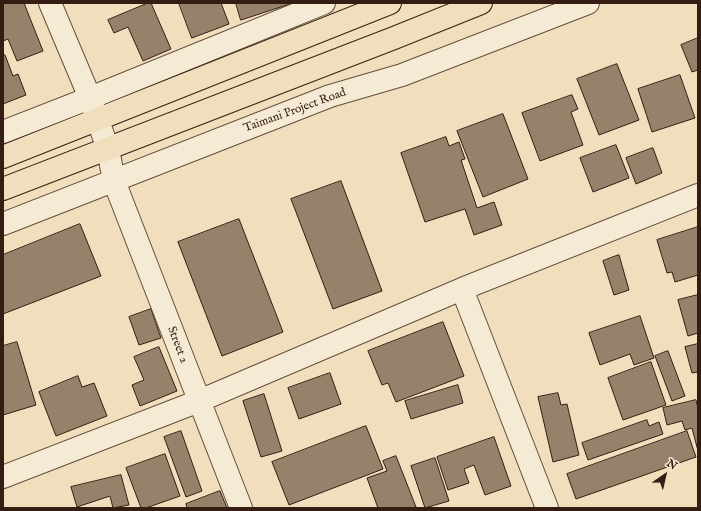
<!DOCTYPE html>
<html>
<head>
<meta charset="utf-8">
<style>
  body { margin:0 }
  #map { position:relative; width:701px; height:511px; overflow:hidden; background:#f0debc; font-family:"IM FELL English",serif }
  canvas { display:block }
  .frame { position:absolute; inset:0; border:4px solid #351d14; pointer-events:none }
  .north { position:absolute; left:645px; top:455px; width:40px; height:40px; -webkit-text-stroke:3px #f5ead3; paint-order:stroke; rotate:34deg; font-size:11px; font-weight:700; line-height:16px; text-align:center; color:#351d14 }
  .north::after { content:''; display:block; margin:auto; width:14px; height:18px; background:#351d14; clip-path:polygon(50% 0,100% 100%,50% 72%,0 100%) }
</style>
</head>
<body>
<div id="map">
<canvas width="701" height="511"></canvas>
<div class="frame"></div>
<div class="north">N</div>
</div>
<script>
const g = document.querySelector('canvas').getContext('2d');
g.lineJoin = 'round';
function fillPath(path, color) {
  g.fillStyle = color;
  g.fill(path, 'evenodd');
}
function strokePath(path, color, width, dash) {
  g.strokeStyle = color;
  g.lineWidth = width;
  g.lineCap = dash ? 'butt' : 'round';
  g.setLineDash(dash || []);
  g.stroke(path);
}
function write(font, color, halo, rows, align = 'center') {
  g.font = font + ' "IM FELL English",serif';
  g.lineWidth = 4;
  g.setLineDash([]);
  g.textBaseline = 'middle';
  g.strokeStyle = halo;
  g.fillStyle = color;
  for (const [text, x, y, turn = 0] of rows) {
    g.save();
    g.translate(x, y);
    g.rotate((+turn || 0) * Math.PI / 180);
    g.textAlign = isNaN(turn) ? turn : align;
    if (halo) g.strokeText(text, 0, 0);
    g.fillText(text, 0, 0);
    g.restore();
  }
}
const building = new Path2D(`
  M 3,3 L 24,3 L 43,51 L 17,61 L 8,39 L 3,41 Z
  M 148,3 L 151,3 L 171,49 L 143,61 L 128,27 L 114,33 L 108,20 Z
  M 179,3 L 221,3 L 229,24 L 192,38 Z
  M 236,3 L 290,3 L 290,4 L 241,20 Z
  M 698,38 L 698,70 L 692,72 L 681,45 Z
  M 3,55 L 5,55 L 13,76 L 18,74 L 26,95 L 3,104 Z
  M 617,64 L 639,120 L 599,135 L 577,79 Z
  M 680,75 L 695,118 L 652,132 L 638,89 Z
  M 572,95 L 578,109 L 571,112 L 583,145 L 540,161 L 522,113 Z
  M 503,114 L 528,179 L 483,197 L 457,131 Z
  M 446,137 L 449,146 L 459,142 L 465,159 L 461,160 L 477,208 L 494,202 L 502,225 L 474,235 L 465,209 L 425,222 L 401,153 Z
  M 616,145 L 629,178 L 593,192 L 580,158 Z
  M 653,148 L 662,173 L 636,184 L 626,158 Z
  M 341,181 L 382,291 L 333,309 L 291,199 Z
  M 239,219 L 283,332 L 222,356 L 178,242 Z
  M 80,224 L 101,276 L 3,314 L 3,255 Z
  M 698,227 L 698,275 L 675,282 L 672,272 L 667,273 L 657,240 Z
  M 619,255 L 629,290 L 614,295 L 603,261 Z
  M 698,295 L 698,333 L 688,336 L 678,300 Z
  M 151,309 L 161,338 L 139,345 L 129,317 Z
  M 640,316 L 654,358 L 634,365 L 630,354 L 600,365 L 589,333 Z
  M 443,322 L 464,376 L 396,402 L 388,383 L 382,385 L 368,351 Z
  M 17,342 L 36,405 L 3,415 L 3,346 Z
  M 698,344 L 698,372 L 692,373 L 685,347 Z
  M 159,347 L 177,391 L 140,406 L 132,385 L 144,380 L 134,357 Z
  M 668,351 L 685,396 L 672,401 L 655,356 Z
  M 651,362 L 666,405 L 623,420 L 608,378 Z
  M 330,373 L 341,404 L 299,419 L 288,388 Z
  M 78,376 L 82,387 L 94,383 L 107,416 L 56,436 L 39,392 Z
  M 458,385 L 463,403 L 411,419 L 405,401 Z
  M 558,393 L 561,405 L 567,404 L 579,455 L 553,462 L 538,397 Z
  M 264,394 L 282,451 L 261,457 L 243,401 Z
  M 696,400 L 698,408 L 698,451 L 692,428 L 685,430 L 682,421 L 667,425 L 663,408 Z
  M 647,420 L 649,426 L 659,422 L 663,434 L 588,460 L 582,443 Z
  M 366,426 L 383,469 L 289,505 L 272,462 Z
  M 181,431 L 202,491 L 186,497 L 164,437 Z
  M 687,431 L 696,457 L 576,499 L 567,474 Z
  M 494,437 L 511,486 L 485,495 L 474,465 L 464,469 L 469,483 L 448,490 L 437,457 Z
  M 165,454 L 180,496 L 146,508 L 141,508 L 126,468 Z
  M 396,456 L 416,507 L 412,508 L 378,508 L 367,478 L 387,471 L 383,461 Z
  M 435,458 L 449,501 L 425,508 L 411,466 Z
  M 121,475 L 129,505 L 113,508 L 110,496 L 77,507 L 71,487 Z
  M 220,491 L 227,508 L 187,508 L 186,504 Z`);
fillPath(building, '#96816b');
strokePath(building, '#351d14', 1);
const minor = new Path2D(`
  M 50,3 L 90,98 L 108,149 L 114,181 L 241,508
  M 3,132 L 90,98 L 324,3
  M 3,224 L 330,96 L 402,75 L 588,3
  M 462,289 L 547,508
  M 3,477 L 199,401 L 462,289 L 698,195`);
const major = new Path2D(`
  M 3,157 L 390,3
  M 3,189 L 394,38 L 481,3`);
strokePath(minor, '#644d3e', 24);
strokePath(major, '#351d14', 24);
strokePath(minor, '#f5ead3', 22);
strokePath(major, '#f0debc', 22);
write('12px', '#351d14', '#f5ead3', [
  ["Taimani Project Road",295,111,-20],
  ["Street 2",177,345,69]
]);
</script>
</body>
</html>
